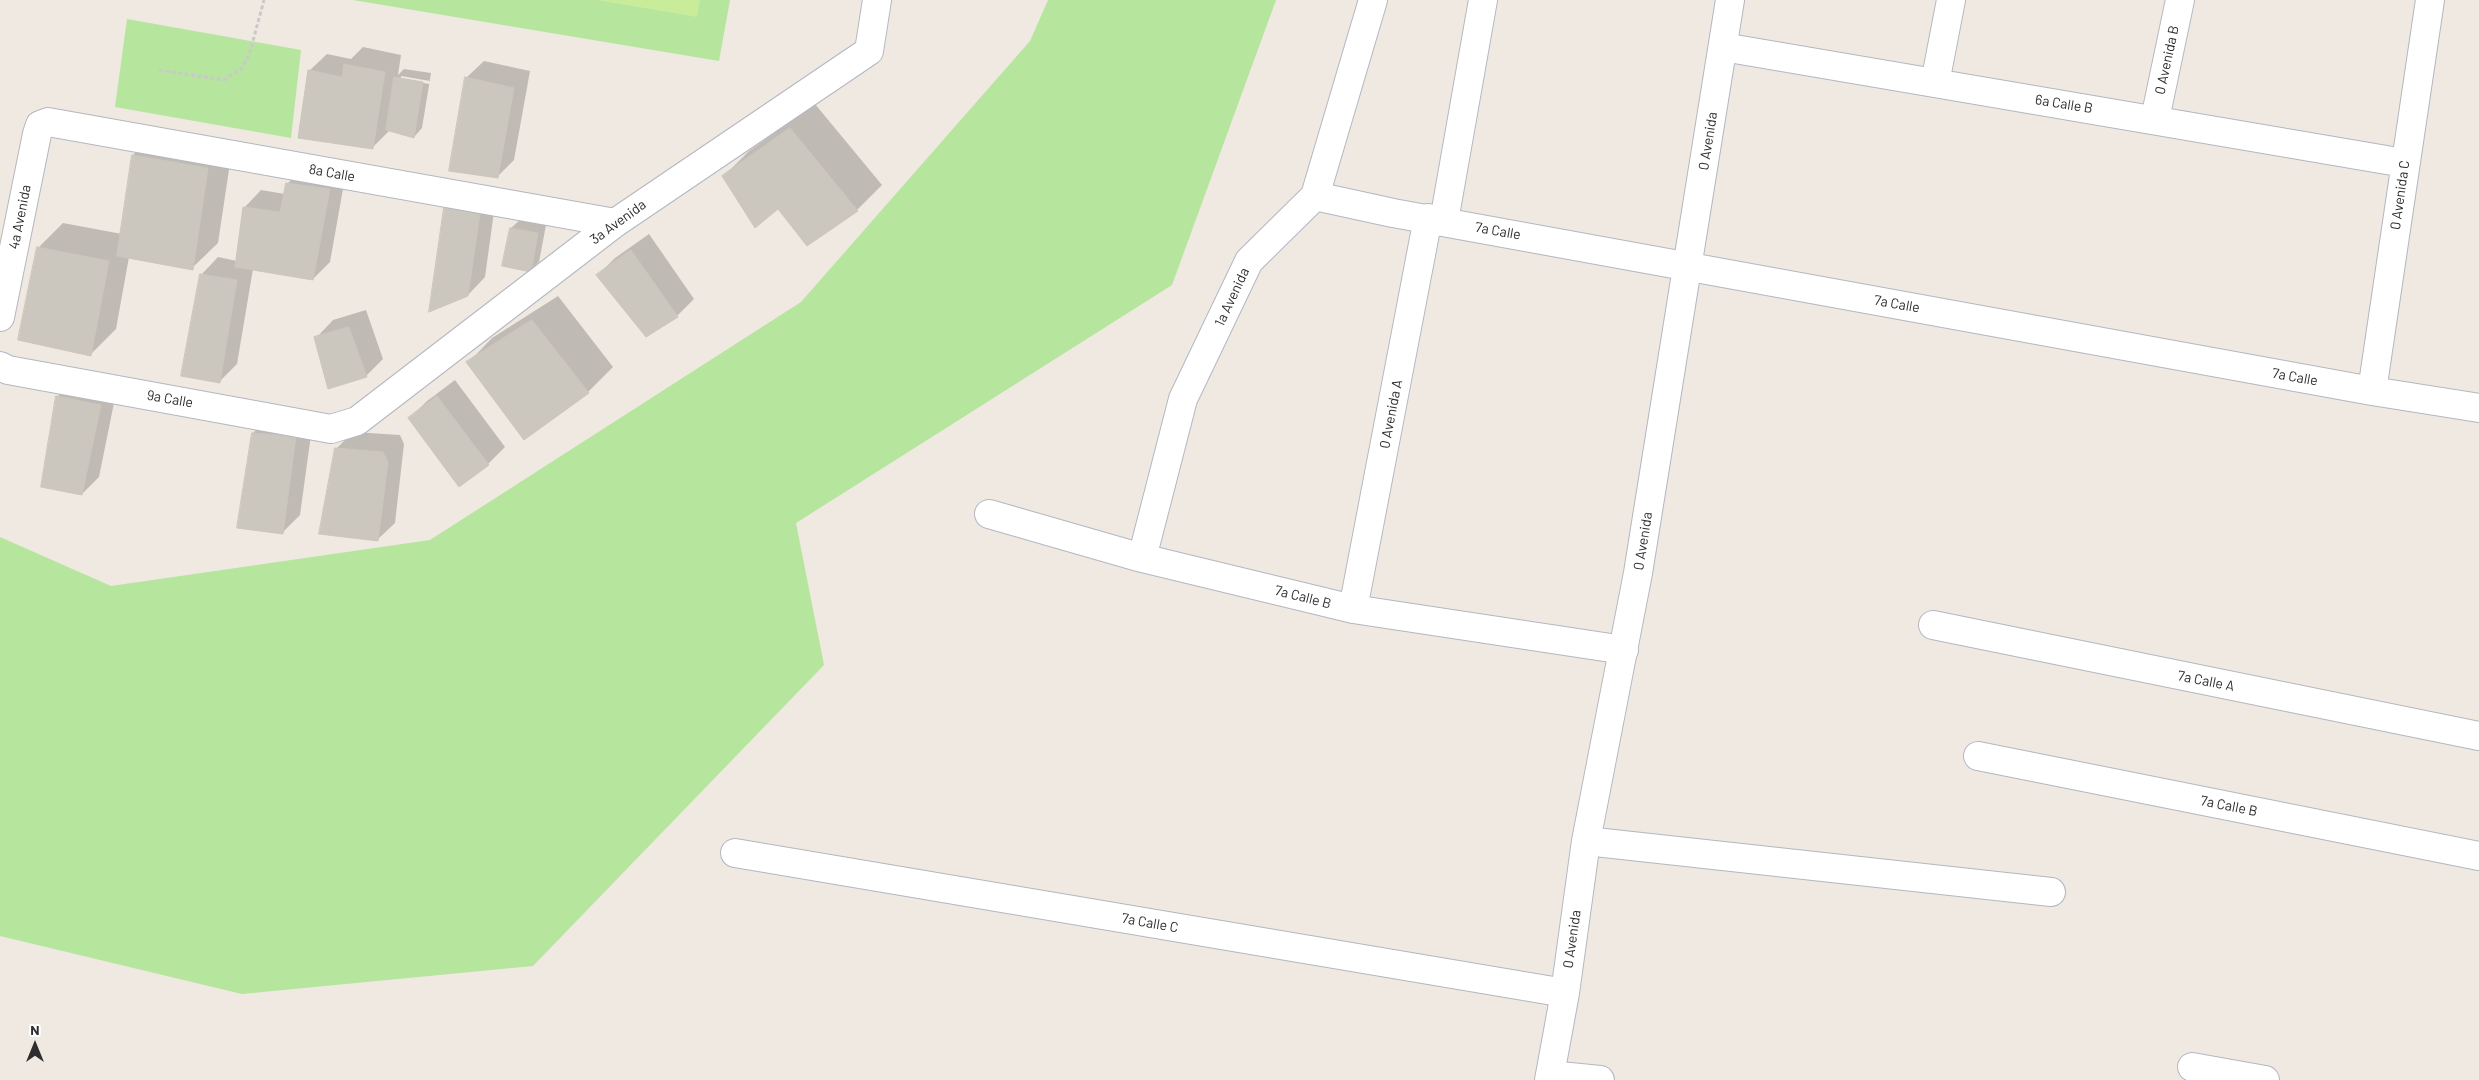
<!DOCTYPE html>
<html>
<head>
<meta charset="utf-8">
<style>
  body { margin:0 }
  #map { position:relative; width:2479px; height:1080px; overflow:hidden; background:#efe9e1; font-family:Barlow,sans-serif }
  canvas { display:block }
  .north { position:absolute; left:10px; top:1020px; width:50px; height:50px; -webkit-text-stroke:4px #fff; paint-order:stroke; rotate:0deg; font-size:14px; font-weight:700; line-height:20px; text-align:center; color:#2e2e2e }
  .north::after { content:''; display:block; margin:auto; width:18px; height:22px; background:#2e2e2e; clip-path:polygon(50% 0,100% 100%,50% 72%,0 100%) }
</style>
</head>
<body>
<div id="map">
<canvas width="2479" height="1080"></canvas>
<div class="north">N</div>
</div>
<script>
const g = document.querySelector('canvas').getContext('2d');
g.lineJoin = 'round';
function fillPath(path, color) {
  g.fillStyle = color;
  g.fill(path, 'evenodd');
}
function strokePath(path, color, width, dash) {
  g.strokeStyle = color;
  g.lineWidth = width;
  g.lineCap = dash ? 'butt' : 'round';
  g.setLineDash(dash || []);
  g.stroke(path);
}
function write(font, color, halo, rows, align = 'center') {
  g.font = font + ' Barlow,sans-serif';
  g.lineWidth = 4;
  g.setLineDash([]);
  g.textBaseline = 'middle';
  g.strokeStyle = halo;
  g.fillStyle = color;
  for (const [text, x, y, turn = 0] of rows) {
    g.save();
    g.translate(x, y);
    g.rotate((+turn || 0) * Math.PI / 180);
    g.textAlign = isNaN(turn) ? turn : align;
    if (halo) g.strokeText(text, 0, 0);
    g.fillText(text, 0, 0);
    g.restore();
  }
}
fillPath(new Path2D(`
  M 353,0 L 730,0 L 719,61 Z
  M 1048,0 L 1276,0 L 1172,285 L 796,523 L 824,665 L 533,966 L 242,994 L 0,936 L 0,537 L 111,586 L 430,540 L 801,302 L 1030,41 Z
  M 127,19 L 301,50 L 291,138 L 115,107 Z`), '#b6e59e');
fillPath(new Path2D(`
  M 597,0 L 700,0 L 697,17 Z`), '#c9ec9a');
fillPath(new Path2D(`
  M 363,47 L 401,55 L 398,75 L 404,69 L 431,73 L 422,128 L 414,137 L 390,130 L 373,147 L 309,71 L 327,54 L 351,59 ZM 401,76 L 430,81 L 429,84 L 401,79 Z
  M 484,61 L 530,71 L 514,160 L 497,177 L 466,78 Z
  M 815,104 L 882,185 L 857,210 L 778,208 L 724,176 L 749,151 Z
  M 158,130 L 233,143 L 218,243 L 192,268 L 129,257 L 116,329 L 91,354 L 38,248 L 63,223 L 122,234 L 133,155 Z
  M 305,166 L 346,172 L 330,262 L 313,279 L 253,269 L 237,364 L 220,381 L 201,275 L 218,257 L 237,261 L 244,208 L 261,190 L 285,194 L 287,184 Z
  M 462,192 L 496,197 L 485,277 L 468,295 L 445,209 Z
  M 520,220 L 546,225 L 539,262 L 530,270 L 511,228 Z
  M 649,234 L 694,299 L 677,316 L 598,275 L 615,258 Z
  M 558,296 L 613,367 L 588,392 L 524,438 L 468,363 L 492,338 Z
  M 366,310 L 383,359 L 366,376 L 316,338 L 333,320 Z
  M 74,380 L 117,388 L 99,477 L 82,494 L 57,397 Z
  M 455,380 L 505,447 L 488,464 L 410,418 L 427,401 Z
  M 270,416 L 313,420 L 300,515 L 283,532 L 253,433 Z
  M 353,432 L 400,435 L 404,444 L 395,523 L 377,540 L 336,449 Z`), '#0003');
const building = new Path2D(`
  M 344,64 L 385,72 L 373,149 L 298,138 L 308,70 L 342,77 Z
  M 394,77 L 423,82 L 414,138 L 386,130 Z
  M 465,77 L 514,88 L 498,178 L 449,171 Z
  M 790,128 L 858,211 L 807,246 L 778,209 L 755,228 L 722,176 Z
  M 132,155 L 208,168 L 193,270 L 117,256 Z
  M 286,183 L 330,189 L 313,280 L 235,267 L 243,207 L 280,212 Z
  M 444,208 L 480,214 L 468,296 L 429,312 Z
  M 510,228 L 538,233 L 531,272 L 502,266 Z
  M 37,247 L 109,261 L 91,356 L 18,340 Z
  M 631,250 L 678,317 L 646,337 L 596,275 Z
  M 200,274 L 237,280 L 220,383 L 181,376 Z
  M 532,320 L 589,393 L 524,440 L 466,362 Z
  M 349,327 L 367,377 L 328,389 L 314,337 Z
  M 56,396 L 101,405 L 82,495 L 41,487 Z
  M 437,396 L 489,465 L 459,487 L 408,418 Z
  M 252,433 L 296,436 L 283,534 L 237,528 Z
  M 335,448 L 383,452 L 388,462 L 378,541 L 319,534 Z`);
fillPath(building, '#cbc7bf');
strokePath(building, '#cbc5ba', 1);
const street = new Path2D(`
  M 1723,47 L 2404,163
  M 1935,83 L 1951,0
  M 2155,119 L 2180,0
  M 1315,196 L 1393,213 L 2372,391 L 2479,408
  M 1444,221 L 1483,0
  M 0,317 L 37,134 L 40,125 L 48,122 L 615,223
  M 0,366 L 8,370 L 331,429 L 357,421 L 615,223 L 869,51 L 877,0
  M 2372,391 L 2430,0
  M 989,514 L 1142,558 L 1353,609 L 1624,650
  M 1142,558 L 1183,399 L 1249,261 L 1315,196 L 1373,0
  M 1353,609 L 1428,218
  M 1933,625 L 2479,736
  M 1978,756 L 2479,856
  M 1586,841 L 2051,892
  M 735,853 L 1565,993
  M 2192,1067 L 2265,1080
  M 1550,1075 L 1600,1080
  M 1549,1080 L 1565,993 L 1586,841 L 1638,573 L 1730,0`);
strokePath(street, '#b4b7c1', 30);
strokePath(new Path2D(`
  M 159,70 L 224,80 L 242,68 L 250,52 L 264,0`), '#c9c9c9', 3, [4, 2.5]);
strokePath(street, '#fff', 28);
write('14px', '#2e2e2e', '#fff', [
  ["0 Avenida B",2167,60,-78],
  ["6a Calle B",2064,104,9],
  ["0 Avenida",1708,141,-81],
  ["8a Calle",332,173,10],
  ["0 Avenida C",2400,195,-82],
  ["4a Avenida",20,217,-79],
  ["3a Avenida",618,222,-36],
  ["7a Calle",1498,231,10],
  ["1a Avenida",1232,297,-65],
  ["7a Calle",1897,304,10],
  ["7a Calle",2295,377,10],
  ["9a Calle",170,399,10],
  ["0 Avenida A",1391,414,-79],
  ["0 Avenida",1643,541,-81],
  ["7a Calle B",1303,597,14],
  ["7a Calle A",2206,681,11],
  ["7a Calle B",2229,806,11],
  ["7a Calle C",1150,923,10],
  ["0 Avenida",1572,939,-82]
]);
</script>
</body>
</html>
